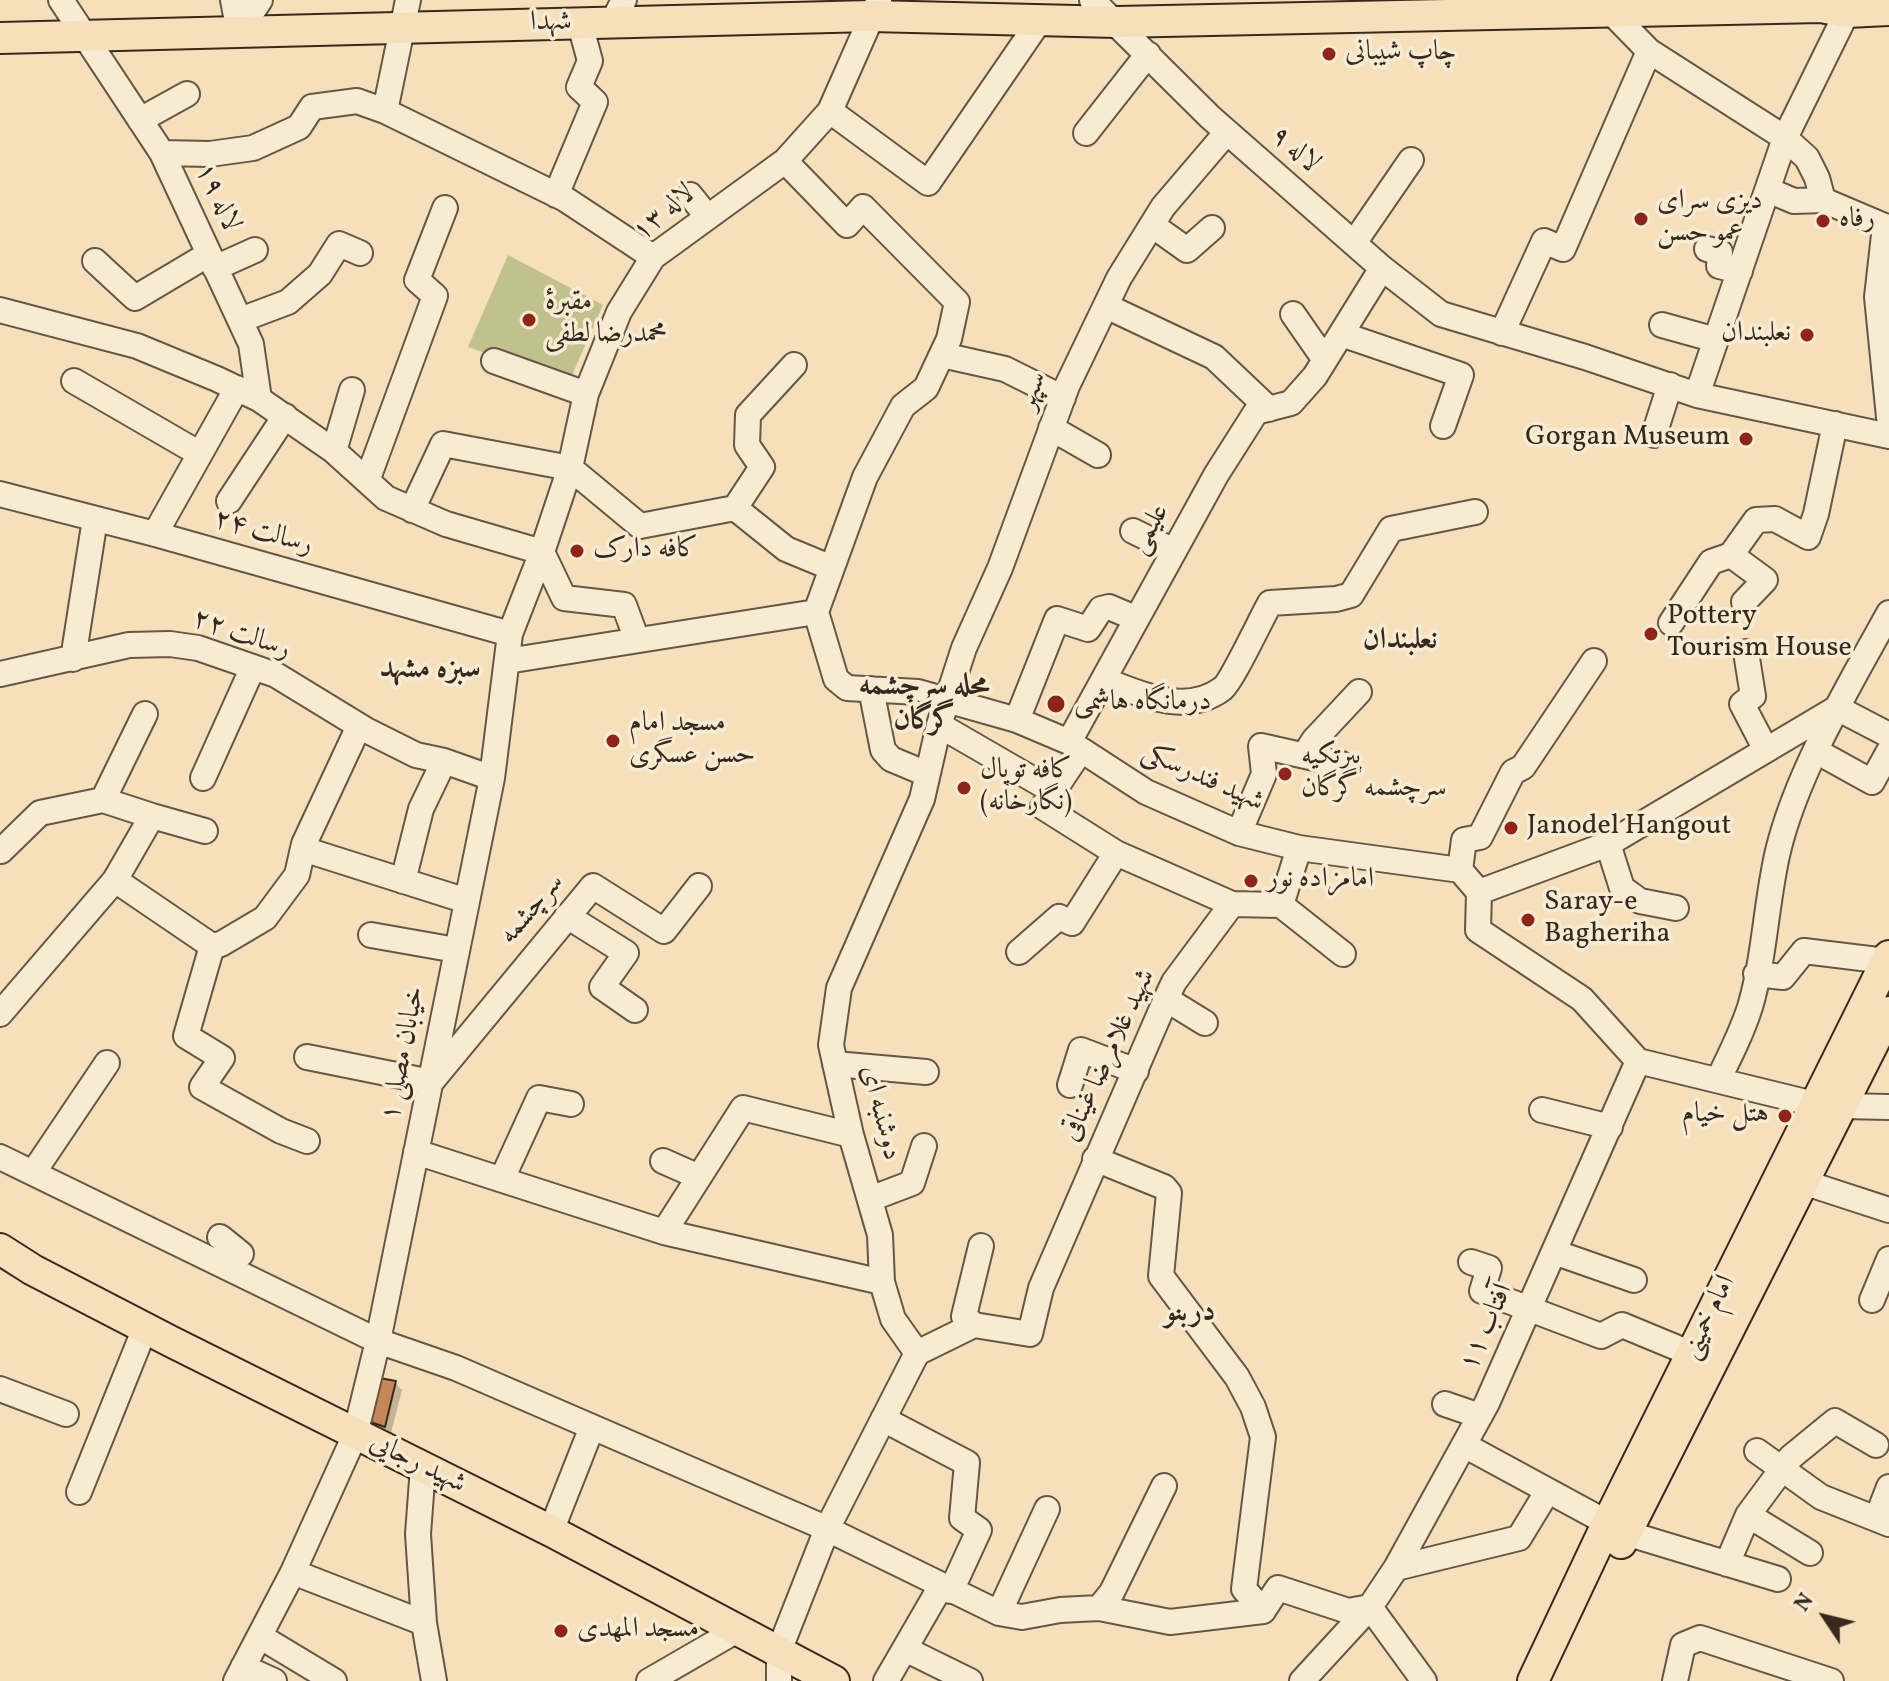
<!DOCTYPE html>
<html>
<head>
<meta charset="utf-8">
<style>
  body { margin:0 }
  #map { position:relative; width:1889px; height:1681px; overflow:hidden; background:#f5e0bb; font-family:Vollkorn,serif }
  canvas { display:block }
  .north { position:absolute; left:1785px; top:1577px; width:80px; height:80px; -webkit-text-stroke:6px #f8ebd3; paint-order:stroke; rotate:305deg; font-size:22px; font-weight:700; line-height:32px; text-align:center; color:#37291c }
  .north::after { content:''; display:block; margin:auto; width:28px; height:36px; background:#37291c; clip-path:polygon(50% 0,100% 100%,50% 72%,0 100%) }
</style>
</head>
<body>
<div id="map">
<canvas width="1889" height="1681"></canvas>
<div class="north">N</div>
</div>
<script>
const g = document.querySelector('canvas').getContext('2d');
g.lineJoin = 'round';
function fillPath(path, color) {
  g.fillStyle = color;
  g.fill(path, 'evenodd');
}
function strokePath(path, color, width, dash) {
  g.strokeStyle = color;
  g.lineWidth = width;
  g.lineCap = dash ? 'butt' : 'round';
  g.setLineDash(dash || []);
  g.stroke(path);
}
function write(font, color, halo, rows, align = 'center') {
  g.font = font + ' Vollkorn,Amiri,serif';
  g.lineWidth = 7;
  g.setLineDash([]);
  g.textBaseline = 'middle';
  g.strokeStyle = halo;
  g.fillStyle = color;
  for (const [text, x, y, turn = 0] of rows) {
    g.save();
    g.translate(x, y);
    g.rotate((+turn || 0) * Math.PI / 180);
    g.textAlign = isNaN(turn) ? turn : align;
    if (halo) g.strokeText(text, 0, 0);
    g.fillText(text, 0, 0);
    g.restore();
  }
}
fillPath(new Path2D(`
  M 508,255 L 603,305 L 569,382 L 468,347 Z`), '#c0c18d');
fillPath(new Path2D(`
  M 395,1383 L 402,1390 L 391,1433 L 371,1425 L 364,1418 Z`), '#0003');
const building = new Path2D(`
  M 369,1376 L 396,1381 L 385,1427 L 362,1419 Z`);
fillPath(building, '#c78658');
strokePath(building, '#37291c', 2);
const minor = new Path2D(`
  M 61,0 L 162,153 L 251,344 L 259,399
  M 233,0 L 239,32
  M 1092,0 L 1210,117 L 1382,268 L 1441,314 L 1585,357 L 1697,395 L 1889,436
  M 1611,12 L 1649,51 L 1785,138 L 1807,158 L 1817,178 L 1823,200 L 1889,228
  M 612,23 L 624,0
  M 239,32 L 260,0
  M 385,111 L 408,0
  M 830,111 L 928,183 L 1040,20
  M 140,120 L 187,94
  M 1086,133 L 1148,54
  M 162,153 L 210,154 L 253,148 L 299,127 L 312,107 L 357,101 L 385,111 L 565,199 L 653,257
  M 785,161 L 847,225 L 863,207 L 957,302 L 949,339 L 926,388 L 903,406 L 865,477 L 816,612
  M 1768,190 L 1794,201 L 1823,200
  M 556,195 L 595,102 L 579,87 L 590,61 L 580,24
  M 690,195 L 707,216
  M 1152,225 L 1187,250 L 1212,228
  M 1885,226 L 1877,297 L 1889,417
  M 1354,243 L 1411,160
  M 1707,249 L 1720,252 L 1719,266 L 1740,271
  M 95,261 L 135,298 L 209,254
  M 215,268 L 255,250
  M 1106,306 L 1214,357 L 1269,409
  M 0,310 L 137,346 L 217,379 L 259,399 L 334,451 L 386,498 L 446,524 L 542,552 L 564,598 L 624,605 L 637,640
  M 1293,314 L 1325,360
  M 240,320 L 288,302 L 320,274 L 339,244 L 360,253
  M 1662,325 L 1716,340
  M 1502,333 L 1544,241 L 1563,249 L 1649,51
  M 1341,334 L 1461,375 L 1443,426
  M 942,355 L 1005,369 L 1063,398
  M 494,361 L 586,394
  M 74,381 L 200,454
  M 1697,395 L 1785,138 L 1847,12
  M 1051,428 L 1098,455
  M 1654,435 L 1670,385
  M 334,451 L 352,390
  M 367,481 L 435,296 L 417,280 L 445,208
  M 0,494 L 155,534 L 510,634
  M 229,501 L 285,416
  M 735,508 L 762,467 L 747,445 L 748,415 L 794,365
  M 735,508 L 786,549 L 832,568
  M 412,510 L 443,444 L 570,468 L 640,526 L 735,508
  M 1133,531 L 1174,551
  M 155,534 L 237,388
  M 1731,555 L 1765,580 L 1744,602
  M 816,612 L 836,679 L 847,688 L 918,692 L 1017,720 L 1069,742 L 1146,792 L 1239,833 L 1299,848 L 1460,870 L 1479,892 L 1478,930 L 1582,999 L 1638,1061
  M 1671,623 L 1711,562 L 1731,555 L 1756,520 L 1775,519 L 1808,537 L 1816,514 L 1835,424
  M 1746,652 L 1753,696 L 1742,704 L 1766,750
  M 73,659 L 95,519
  M 507,661 L 816,612
  M 0,674 L 129,645 L 170,644 L 198,648 L 276,675 L 366,730 L 416,755 L 444,761 L 492,778
  M 1104,680 C 1141,694 1185,716 1222,689 C 1231,683 1262,617 1270,603 L 1336,599 L 1351,595 L 1391,529 L 1475,512
  M 871,689 L 883,750 L 891,759 L 927,774
  M 1837,708 L 1889,735
  M 1017,720 L 1057,619 L 1088,629 L 1101,609 L 1109,607 L 1135,618
  M 939,725 L 1053,791
  M 1069,742 L 1216,475 L 1256,412 L 1291,403 L 1315,376 L 1382,268
  M 1081,750 L 1043,807 L 1116,853 L 1232,904
  M 1816,751 L 1872,782 L 1889,751
  M 1305,754 L 1314,740 L 1359,692
  M 203,778 L 253,667
  M 103,800 L 145,714
  M 1239,833 L 1264,774 L 1261,746 L 1341,764
  M 1608,844 L 1622,888 L 1640,901 L 1676,908
  M 303,849 L 467,901
  M 1,851 L 40,813 L 103,800 L 152,816
  M 1460,870 L 1464,840 L 1480,837 L 1513,772 L 1523,767 L 1594,661
  M 115,880 L 212,946
  M 403,881 L 421,809 L 444,761
  M 1479,892 L 1608,844 L 1837,708
  M 1281,905 L 1343,954
  M 1281,905 L 1299,848
  M 567,916 L 626,953 L 602,987 L 635,1010
  M 371,935 L 456,950
  M 212,946 L 186,1036 L 222,1058 L 202,1087 L 281,1131 L 307,1141
  M 212,946 L 221,944 L 265,918 L 297,875 L 304,844 L 359,726
  M 1019,952 L 1059,917 L 1072,923 L 1116,853
  M 1756,974 L 1783,977 L 1804,951 L 1886,961
  M 1166,999 L 1205,1023
  M 0,1014 L 115,880 L 152,816 L 205,831
  M 307,1057 L 431,1082 L 593,886 L 664,931 L 699,886
  M 1638,1061 L 1814,1104
  M 835,1064 L 926,1072
  M 1718,1080 C 1730,1056 1742,1032 1750,1007 C 1765,956 1766,902 1778,851 C 1797,772 1850,684 1889,613
  M 1070,1085 L 1081,1050 L 1136,1071
  M 1841,1106 L 1889,1107
  M 1542,1110 L 1610,1127
  M 416,1152 L 664,1232 L 882,1282
  M 0,1157 L 378,1341 L 456,1368 L 821,1526 L 999,1613 L 1022,1617 L 1060,1610 L 1099,1608 L 1170,1622 L 1263,1611
  M 1095,1159 L 1164,1187 L 1169,1193 L 1161,1276 L 1237,1377 L 1253,1407 L 1263,1437 L 1244,1589 L 1263,1611
  M 663,1161 L 699,1177
  M 33,1173 L 107,1063
  M 502,1179 L 539,1098 L 571,1104
  M 1803,1182 L 1889,1210
  M 870,1199 L 912,1183 L 924,1146
  M 664,1232 L 743,1108 L 851,1135
  M 220,1237 L 241,1254
  M 1554,1252 L 1634,1280
  M 1471,1262 L 1489,1268 L 1482,1291 L 1601,1336 L 1622,1325 L 1692,1354
  M 1872,1300 L 1889,1259
  M 974,1325 L 964,1316 L 981,1246
  M 917,1353 L 974,1325 L 1030,1334 L 1041,1288 L 1166,999 L 1174,982 L 1232,904 L 1281,905
  M 0,1389 L 66,1414
  M 1445,1404 L 1480,1416
  M 883,1419 L 967,1463 L 962,1518 L 979,1530 L 951,1591
  M 1464,1445 L 1626,1533 L 1778,1579
  M 1757,1451 L 1821,1497 L 1889,1524
  M 423,1467 L 418,1534 L 424,1623 L 434,1681
  M 79,1492 L 145,1328
  M 1748,1515 L 1810,1553
  M 1877,1518 L 1889,1487
  M 551,1531 L 592,1427
  M 1727,1564 L 1748,1515 L 1791,1457 L 1835,1421 L 1876,1445
  M 1396,1568 L 1519,1538 L 1547,1492
  M 293,1572 L 424,1623
  M 1370,1607 L 1424,1681
  M 1099,1608 L 1112,1592 L 1164,1486
  M 1263,1611 L 1278,1588 L 1348,1611 L 1370,1607
  M 999,1613 L 1047,1509
  M 261,1637 L 334,1681
  M 905,1649 L 970,1681
  M 243,1667 L 274,1681
  M 236,1681 L 293,1572 L 355,1435 L 378,1341 L 492,778 L 510,634 L 542,552 L 570,468 L 586,394 L 619,312 L 653,257 L 785,161 L 830,111 L 879,0
  M 649,1681 L 739,1629
  M 779,1681 L 779,1651 L 827,1529 L 917,1353 L 893,1319 L 882,1282 L 880,1235 L 851,1135 L 831,1045 L 839,988 L 922,799 L 939,725 L 964,648 L 1000,568 L 1067,386 L 1119,278 L 1163,207 L 1227,132
  M 886,1681 L 941,1586
  M 1302,1681 L 1370,1607 L 1396,1568 L 1487,1403 L 1638,1061
  M 1675,1681 L 1683,1645 L 1700,1638 L 1831,1681`);
const major = new Path2D(`
  M 0,38 L 871,16 L 1117,22 L 1821,7 L 1847,12 L 1889,10
  M 0,1249 L 33,1270 L 172,1342 L 551,1531 L 834,1681
  M 1621,1543 L 1889,1012
  M 1533,1681 L 1607,1524 L 1889,956`);
strokePath(minor, '#665744', 28);
strokePath(major, '#37291c', 34);
strokePath(minor, '#f8ebd3', 24);
strokePath(major, '#f5e0bb', 30);
for (const [x, y, r, color] of [
  [1329,54,8,"#8f2418"],
  [1641,219,8,"#8f2418"],
  [1823,221,8,"#8f2418"],
  [529,320,8,"#8f2418"],
  [1807,335,8,"#8f2418"],
  [1746,439,8,"#8f2418"],
  [577,551,8,"#8f2418"],
  [1651,634,8,"#8f2418"],
  [1056,704,10,"#8f2418"],
  [613,741,8,"#8f2418"],
  [1285,774,8,"#8f2418"],
  [964,788,8,"#8f2418"],
  [1511,828,8,"#8f2418"],
  [1251,881,8,"#8f2418"],
  [1528,920,8,"#8f2418"],
  [1785,1116,8,"#8f2418"],
  [561,1631,8,"#8f2418"]
]) {
  const dot = new Path2D();
  dot.arc(x, y, r, 0, 2 * Math.PI);
  g.fillStyle = color;
  g.fill(dot);
  strokePath(dot, '#f8ebd3', 3);
}
write('28px', '#37291c', '#f8ebd3', [
  ["شهدا",551,24,-1],
  ["۹ لاله",1294,151,41],
  ["۱۹ لاله",216,198,65],
  ["لاله ۱۳",665,214,-40],
  ["سپهر",1034,391,-68],
  ["علیمی",1151,530,-61],
  ["۲۴ رسالت",263,534,16],
  ["۲۲ رسالت",241,636,19],
  ["شهید فندرسکی",1202,779,24],
  ["سرچشمه",533,910,-50],
  ["خیابان مصلی ۱",405,1054,-79],
  ["شهید غلامرضا غیناقی",1110,1056,-65],
  ["دوشنبه ای",879,1113,76],
  ["امام خمینی",1710,1318,-64],
  ["آفتاب ۱۱",1488,1328,-66],
  ["شهید رجایی",417,1465,26]
]);
write('28px', '#37291c', '#f8ebd3', [
  ["چاپ شیبانی",1345,54],
  ["دیزی سرای",1657,203],
  ["عمو حسن",1657,235],
  ["رفاه",1839,221],
  ["مقبرهٔ",545,304],
  ["محمدرضا لطفی",545,336],
  ["نعلبندان",1791,335,"right"],
  ["Gorgan Museum",1730,439,"right"],
  ["کافه دارک",593,551],
  ["Pottery",1667,618],
  ["Tourism House",1667,650],
  ["درمانگاه هاشمی",1074,704],
  ["مسجد امام",629,725],
  ["حسن عسگری",629,757],
  ["پیرتکیه",1301,758],
  ["سرچشمه گرگان",1301,790],
  ["کافه توپال",980,772],
  ["(نگارخانه)",980,804],
  ["Janodel Hangout",1527,828],
  ["امامزاده نور",1267,881],
  ["Saray-e",1544,904],
  ["Bagheriha",1544,936],
  ["هتل خیام",1769,1116,"right"],
  ["مسجد المهدی",577,1631]
], 'left');
write('bold 30px', '#37291c', '#f8ebd3', [
  ["نعلبندان",1400,642],
  ["سبزه مشهد",430,671],
  ["محله سرچشمه",924,688],
  ["گرگان",924,722],
  ["دربنو",1190,1314]
]);
</script>
</body>
</html>
